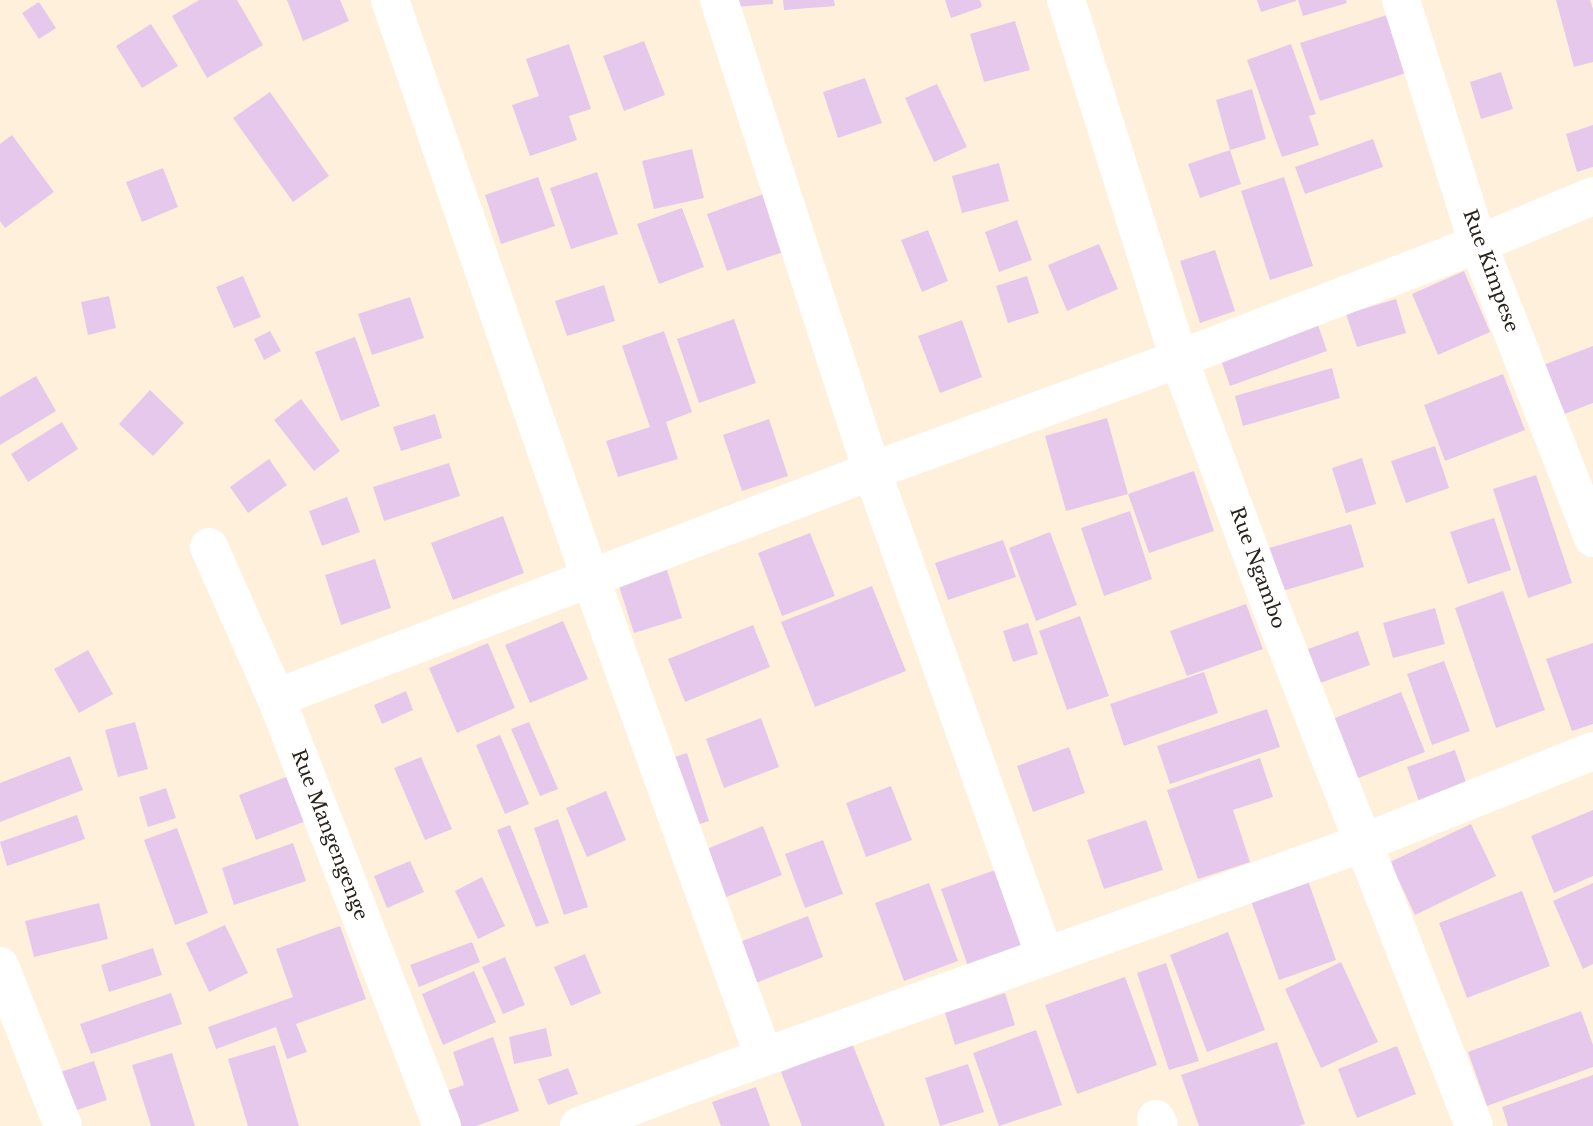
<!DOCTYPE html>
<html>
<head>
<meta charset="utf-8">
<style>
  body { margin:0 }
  canvas { display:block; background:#fef0da }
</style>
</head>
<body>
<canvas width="1593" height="1126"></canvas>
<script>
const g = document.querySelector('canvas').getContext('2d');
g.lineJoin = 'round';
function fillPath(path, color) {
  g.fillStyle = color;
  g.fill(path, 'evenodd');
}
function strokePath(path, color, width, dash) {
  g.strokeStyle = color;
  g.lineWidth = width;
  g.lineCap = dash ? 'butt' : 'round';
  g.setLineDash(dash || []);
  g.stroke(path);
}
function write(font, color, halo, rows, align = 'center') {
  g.font = font + ' "Libre Baskerville",serif';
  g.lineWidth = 5;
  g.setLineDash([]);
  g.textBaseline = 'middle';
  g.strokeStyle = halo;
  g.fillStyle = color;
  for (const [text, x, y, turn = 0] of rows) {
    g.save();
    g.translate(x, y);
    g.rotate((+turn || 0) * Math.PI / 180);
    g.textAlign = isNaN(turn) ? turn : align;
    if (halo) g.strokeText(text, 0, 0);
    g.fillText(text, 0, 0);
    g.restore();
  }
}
fillPath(new Path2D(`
  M 199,0 L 237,0 L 263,45 L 207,78 L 172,16 Z
  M 287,0 L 340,0 L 349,21 L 303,41 Z
  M 735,0 L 773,0 L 773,4 L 735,7 Z
  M 783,0 L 834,0 L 835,6 L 784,10 Z
  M 945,0 L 980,0 L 982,7 L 951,18 Z
  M 1257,0 L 1296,0 L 1296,1 L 1261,12 Z
  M 1298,0 L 1346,0 L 1347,3 L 1303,16 Z
  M 1556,0 L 1590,0 L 1593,9 L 1593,62 L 1574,67 Z
  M 39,2 L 56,28 L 39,39 L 22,13 Z
  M 1387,15 L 1406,73 L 1320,101 L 1300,43 Z
  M 1015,21 L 1030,70 L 984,82 L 970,34 Z
  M 151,24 L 178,66 L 142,88 L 116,46 Z
  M 644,41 L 665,95 L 624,111 L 603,56 Z
  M 569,44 L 591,109 L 569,116 L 577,140 L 530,156 L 512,105 L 539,96 L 526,59 Z
  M 1291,44 L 1316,114 L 1309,116 L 1319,145 L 1282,157 L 1247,60 Z
  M 1501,72 L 1513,109 L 1481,119 L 1470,82 Z
  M 865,78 L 882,123 L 838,138 L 823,92 Z
  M 937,84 L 967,147 L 934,162 L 905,98 Z
  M 1252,89 L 1266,139 L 1230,150 L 1241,184 L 1200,198 L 1188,164 L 1230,150 L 1216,100 Z
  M 270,92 L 329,176 L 293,202 L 233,118 Z
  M 1593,125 L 1593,167 L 1577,172 L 1566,134 Z
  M 12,135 L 54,192 L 5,228 L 0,221 L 0,144 Z
  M 1373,139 L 1383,167 L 1305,194 L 1295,167 Z
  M 692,149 L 704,198 L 654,209 L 642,161 Z
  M 999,163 L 1009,201 L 962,213 L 952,176 Z
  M 163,168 L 178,207 L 142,222 L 126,182 Z
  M 597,172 L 618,234 L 571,249 L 550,188 Z
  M 538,177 L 555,226 L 501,244 L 485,195 Z
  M 1284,177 L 1313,266 L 1270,280 L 1241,191 Z
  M 769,192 L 789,250 L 727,271 L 707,214 Z
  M 682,208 L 704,267 L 659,284 L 637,224 Z
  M 1017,220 L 1032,260 L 999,272 L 985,232 Z
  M 928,230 L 948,281 L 922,292 L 901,240 Z
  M 1099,244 L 1118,289 L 1067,311 L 1048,265 Z
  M 1215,250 L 1235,311 L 1200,323 L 1180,261 Z
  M 1464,271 L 1490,332 L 1438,355 L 1412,294 Z
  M 243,276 L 261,317 L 234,328 L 216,287 Z
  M 1027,276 L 1039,313 L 1008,323 L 996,286 Z
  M 604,285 L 615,321 L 567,336 L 555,301 Z
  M 109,296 L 116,328 L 88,335 L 81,302 Z
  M 410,297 L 424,338 L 372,355 L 358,314 Z
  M 1396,299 L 1406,333 L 1357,347 L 1346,314 Z
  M 1315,316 L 1327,351 L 1230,386 L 1218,351 Z
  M 734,319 L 756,383 L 699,403 L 677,339 Z
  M 962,320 L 982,377 L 940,393 L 918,336 Z
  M 270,331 L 281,351 L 264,360 L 254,339 Z
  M 664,331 L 692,412 L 666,422 L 678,459 L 618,477 L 606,441 L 650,427 L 622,346 Z
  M 355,337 L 380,406 L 341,421 L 315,352 Z
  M 1593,346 L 1593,403 L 1557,417 L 1538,367 Z
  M 1332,368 L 1340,398 L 1243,426 L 1235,396 Z
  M 1503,374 L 1525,430 L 1445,461 L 1424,405 Z
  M 36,376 L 56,411 L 0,445 L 0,397 Z
  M 150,390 L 184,423 L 153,456 L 119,424 Z
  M 301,399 L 340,451 L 314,471 L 274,420 Z
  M 435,414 L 442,438 L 401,451 L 393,427 Z
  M 1107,418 L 1128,494 L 1194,471 L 1214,531 L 1149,553 L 1128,494 L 1066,511 L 1045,436 Z
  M 769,419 L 788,476 L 742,491 L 723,435 Z
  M 62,422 L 78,449 L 28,482 L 11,454 Z
  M 1435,446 L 1449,488 L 1406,503 L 1391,461 Z
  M 1362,458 L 1376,504 L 1346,513 L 1332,468 Z
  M 269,459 L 287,485 L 248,513 L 230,487 Z
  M 449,463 L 460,496 L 384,521 L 373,487 Z
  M 1536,475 L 1572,583 L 1528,598 L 1493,489 Z
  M 347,497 L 360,532 L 322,546 L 309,511 Z
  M 1130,511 L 1152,579 L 1104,596 L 1081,528 Z
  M 503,516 L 524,573 L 453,600 L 431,543 Z
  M 1494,518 L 1511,570 L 1468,584 L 1450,532 Z
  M 1351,524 L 1364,567 L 1279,592 L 1266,549 Z
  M 1050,532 L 1077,605 L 1036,621 L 1009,548 Z
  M 810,533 L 835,596 L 782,616 L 758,553 Z
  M 1003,540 L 1016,577 L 948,600 L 935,563 Z
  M 375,559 L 391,608 L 341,625 L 325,575 Z
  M 667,570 L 682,618 L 634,633 L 619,586 Z
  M 872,586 L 906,671 L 815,707 L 781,622 Z
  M 1503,591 L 1545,710 L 1496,728 L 1455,608 Z
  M 1246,604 L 1263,649 L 1187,676 L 1170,631 Z
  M 1435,608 L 1445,644 L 1393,658 L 1383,623 Z
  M 1080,616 L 1109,696 L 1067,710 L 1039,631 Z
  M 563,621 L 588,679 L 530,703 L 505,645 Z
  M 1028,623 L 1038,654 L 1013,662 L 1003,631 Z
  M 753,625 L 770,667 L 685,702 L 668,659 Z
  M 1358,631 L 1370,665 L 1320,683 L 1308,649 Z
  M 488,643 L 515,708 L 457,733 L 429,668 Z
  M 1593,643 L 1593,724 L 1572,731 L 1546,659 Z
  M 88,650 L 113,694 L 79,713 L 54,669 Z
  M 1444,661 L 1470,731 L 1432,745 L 1407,674 Z
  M 1204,672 L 1218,713 L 1124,746 L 1110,704 Z
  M 406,691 L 413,710 L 382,724 L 374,705 Z
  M 1401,692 L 1425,752 L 1348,782 L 1325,722 Z
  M 1267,709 L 1280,747 L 1170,784 L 1157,746 Z
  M 761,718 L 779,767 L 724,788 L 706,739 Z
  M 135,722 L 148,769 L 118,777 L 105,730 Z
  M 529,722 L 558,789 L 540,796 L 511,729 Z
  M 500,735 L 529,804 L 505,814 L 476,745 Z
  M 1069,747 L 1085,793 L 1033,812 L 1017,766 Z
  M 1455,750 L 1467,785 L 1419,802 L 1407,767 Z
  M 687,753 L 709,821 L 684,829 L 662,761 Z
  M 70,756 L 83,790 L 0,822 L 0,783 Z
  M 421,757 L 452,829 L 425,840 L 394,768 Z
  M 1260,758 L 1273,797 L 1233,810 L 1250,862 L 1198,879 L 1167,790 Z
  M 289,776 L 306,821 L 256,840 L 239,795 Z
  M 891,786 L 912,840 L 866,857 L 846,803 Z
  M 166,788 L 176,818 L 148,827 L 139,797 Z
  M 606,791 L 626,840 L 587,857 L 566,808 Z
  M 1593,810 L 1593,876 L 1554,893 L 1531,836 Z
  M 77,815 L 85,839 L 7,866 L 0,842 Z
  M 558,819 L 588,907 L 564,915 L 534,828 Z
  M 1146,820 L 1163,870 L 1104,889 L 1087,840 Z
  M 1471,824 L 1496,876 L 1415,915 L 1390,862 Z
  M 510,825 L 549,923 L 536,927 L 497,830 Z
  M 763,826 L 782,875 L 711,903 L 692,855 Z
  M 177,828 L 208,913 L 175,925 L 144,840 Z
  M 823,840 L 843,894 L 805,908 L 785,854 Z
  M 293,843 L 306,881 L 234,905 L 222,868 Z
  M 410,861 L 424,892 L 387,908 L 374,876 Z
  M 1004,867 L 1033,949 L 970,972 L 941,889 Z
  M 1306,875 L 1336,960 L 1279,980 L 1249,895 Z
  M 482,877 L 505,926 L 478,939 L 455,891 Z
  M 929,883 L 958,961 L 904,981 L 875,903 Z
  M 1593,883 L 1593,964 L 1583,969 L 1553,901 Z
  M 1522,891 L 1550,966 L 1467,998 L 1439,923 Z
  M 99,903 L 108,939 L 34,957 L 25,921 Z
  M 808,916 L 823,957 L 753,984 L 737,943 Z
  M 225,925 L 248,973 L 209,992 L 186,943 Z
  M 340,926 L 366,999 L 296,1024 L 307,1052 L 287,1059 L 276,1027 L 216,1049 L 208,1027 L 293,997 L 276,949 Z
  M 1228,932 L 1265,1030 L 1207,1052 L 1170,955 Z
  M 472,942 L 480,962 L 419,987 L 410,965 Z
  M 153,948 L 162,975 L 109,992 L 101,965 Z
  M 585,954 L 601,993 L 571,1006 L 554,967 Z
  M 505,957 L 525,1005 L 503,1014 L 482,967 Z
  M 1341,962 L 1378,1042 L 1321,1068 L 1285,989 Z
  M 1166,963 L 1199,1061 L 1169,1070 L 1137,973 Z
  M 474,971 L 496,1022 L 443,1045 L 422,994 Z
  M 1125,977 L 1157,1065 L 1077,1094 L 1045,1005 Z
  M 171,993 L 182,1024 L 91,1054 L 80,1024 Z
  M 1005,993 L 1015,1025 L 955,1045 L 945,1013 Z
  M 1581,1011 L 1593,1045 L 1593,1067 L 1487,1106 L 1468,1052 Z
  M 546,1028 L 552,1056 L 514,1064 L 509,1037 Z
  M 1036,1030 L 1062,1105 L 999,1126 L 973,1053 Z
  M 493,1037 L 519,1111 L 476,1126 L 458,1126 L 446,1091 L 464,1085 L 453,1052 Z
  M 1277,1042 L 1305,1124 L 1298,1126 L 1199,1126 L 1181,1075 Z
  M 852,1043 L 885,1126 L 802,1126 L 781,1072 Z
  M 275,1045 L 299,1126 L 248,1126 L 228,1059 Z
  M 1397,1046 L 1416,1094 L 1357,1118 L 1338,1069 Z
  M 172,1053 L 195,1126 L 151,1126 L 132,1065 Z
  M 94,1061 L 107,1100 L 68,1113 L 54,1074 Z
  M 968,1064 L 984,1112 L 940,1126 L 925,1078 Z
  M 568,1068 L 578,1094 L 548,1105 L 538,1079 Z
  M 1593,1075 L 1593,1126 L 1508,1126 L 1502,1107 Z
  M 756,1087 L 770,1126 L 721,1126 L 712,1102 Z`), '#e6c8ec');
strokePath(new Path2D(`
  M 390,0 L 590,577 L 764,1057 L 1363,843 L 1593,751
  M 719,0 L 872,471 L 1045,957
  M 1066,0 L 1179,359 L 1271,607 L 1474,1126
  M 1401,0 L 1478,244 L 1593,538
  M 209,547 L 276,698 L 442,1126
  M 276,698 L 872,471 L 1179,359 L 1478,244 L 1593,196
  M 0,966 L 63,1126
  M 1156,1119 L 1159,1126
  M 579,1126 L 764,1057`), '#fff', 38);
write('19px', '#28231b', '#fff', [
  ["Rue Kimpese",1490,271,70],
  ["Rue Ngambo",1257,568,70],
  ["Rue Mangengenge",329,835,69]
]);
</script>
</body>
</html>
